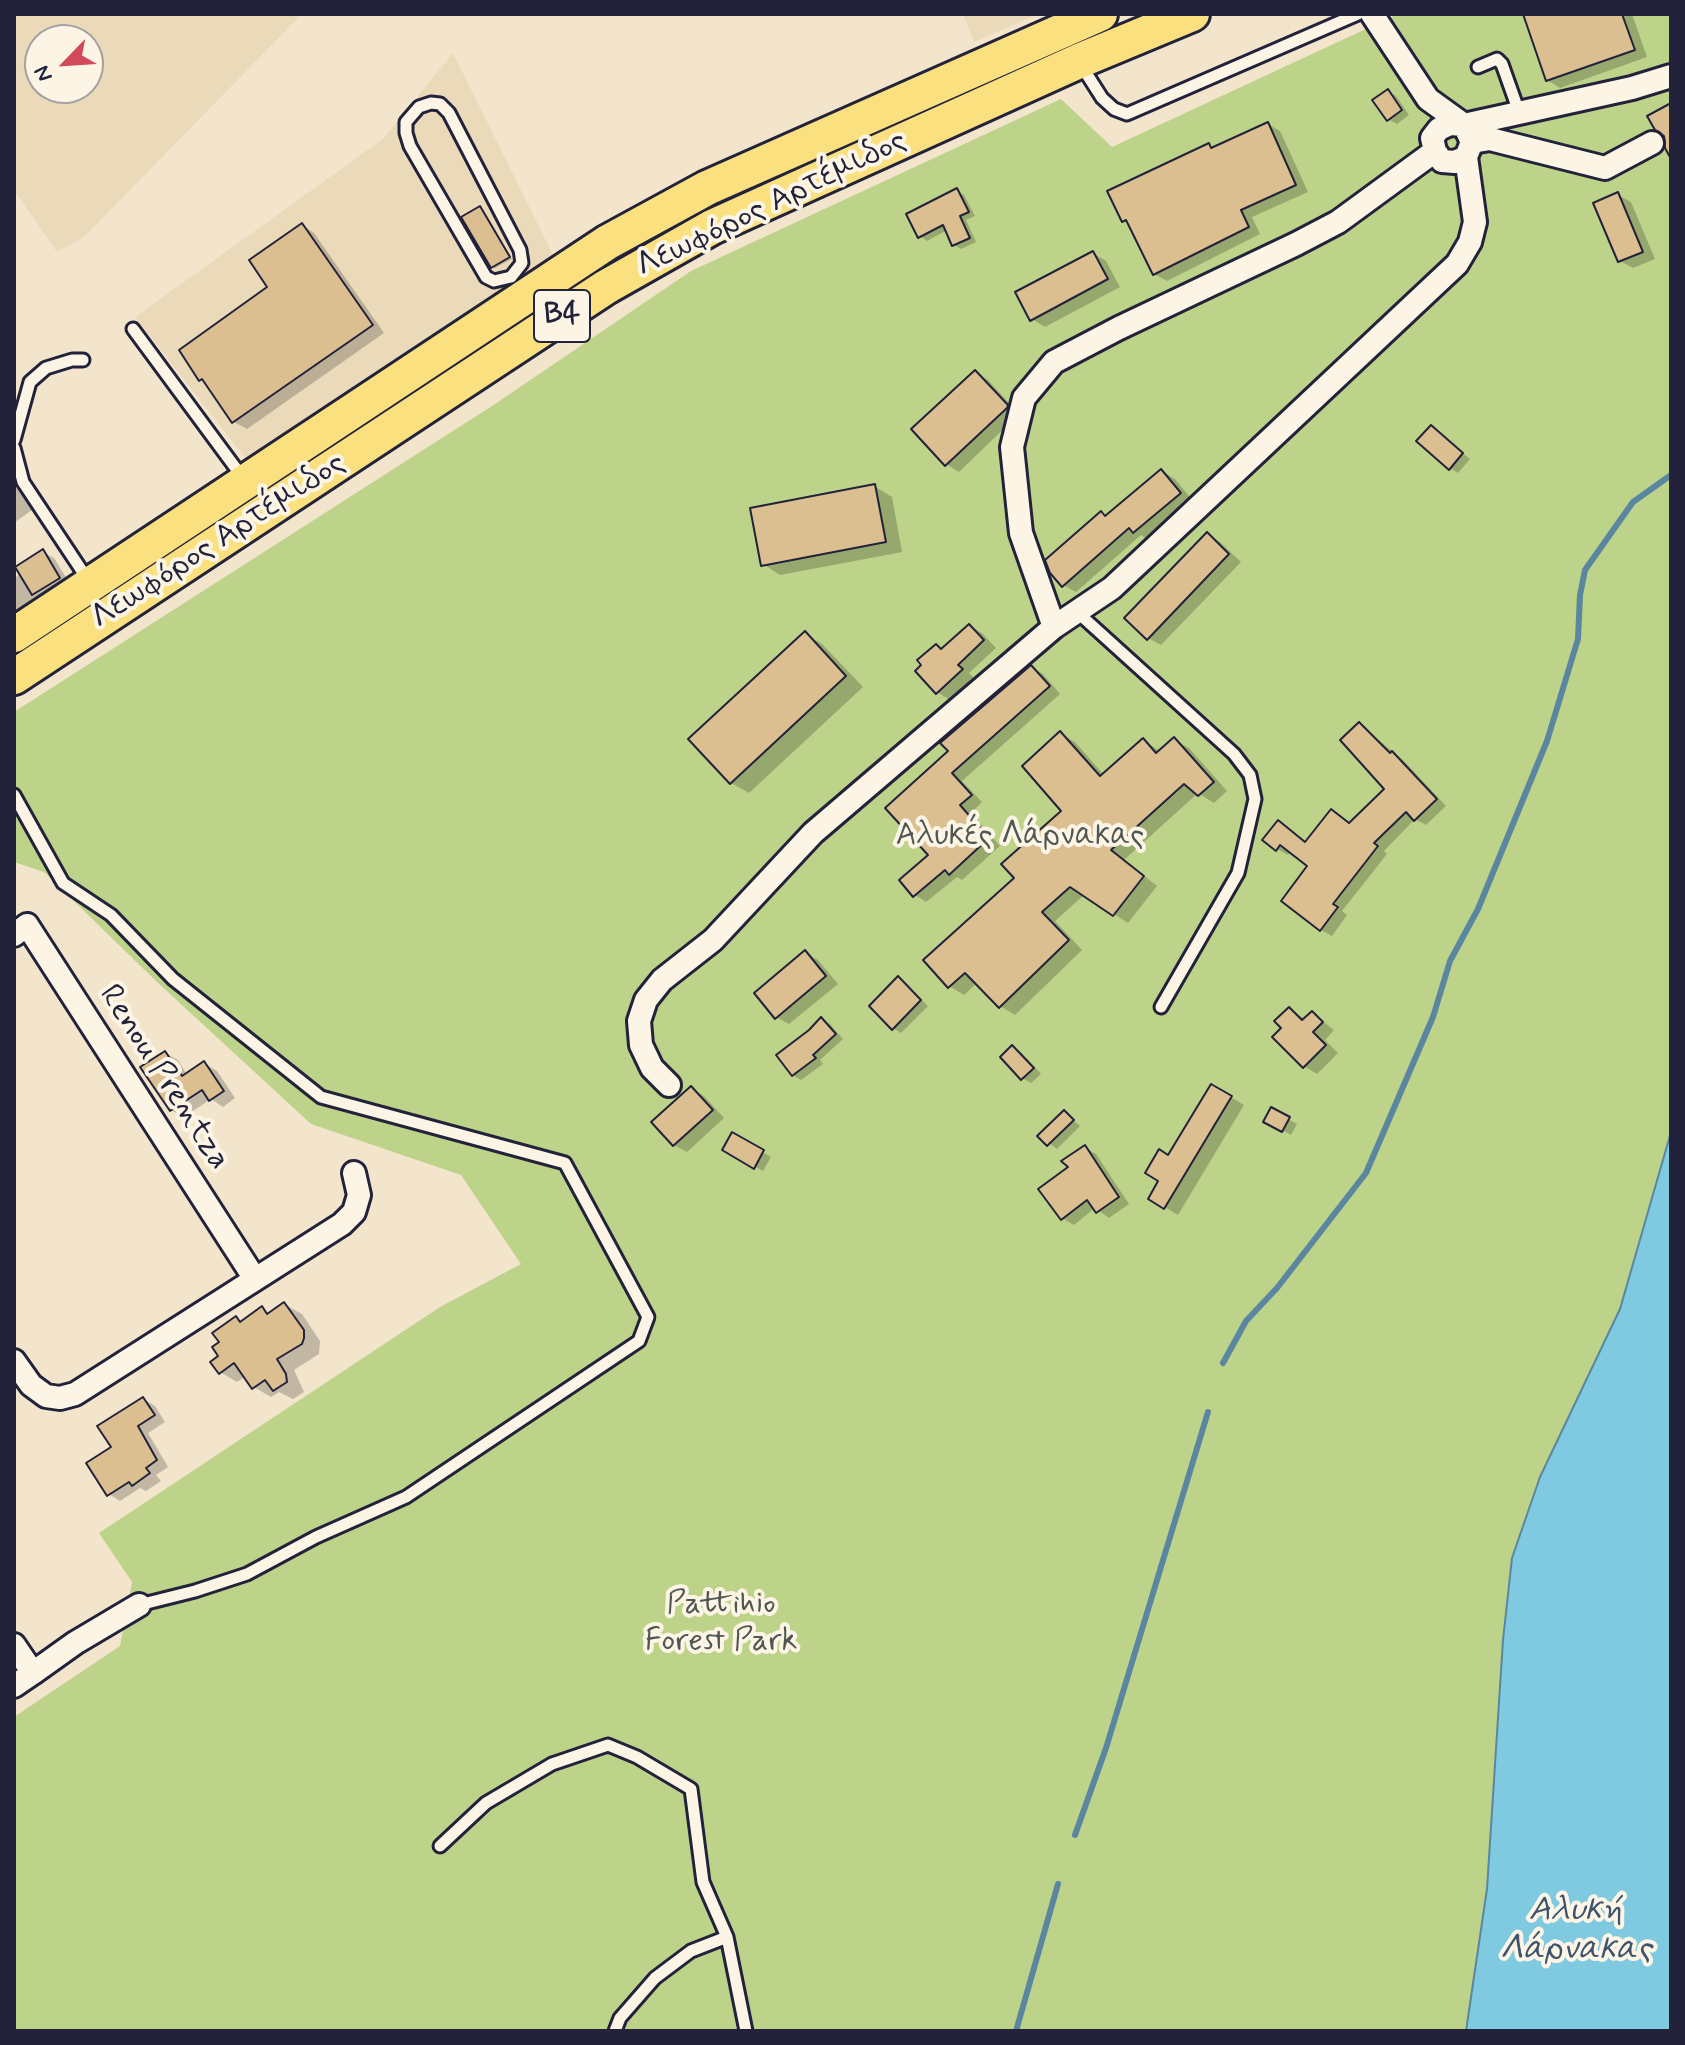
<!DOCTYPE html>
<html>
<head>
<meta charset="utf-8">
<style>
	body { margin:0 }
	#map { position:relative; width:1685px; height:2045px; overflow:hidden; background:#f2e5cc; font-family:Mynerve,sans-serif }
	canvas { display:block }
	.frame { position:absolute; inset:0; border:16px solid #22223b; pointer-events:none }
	.north { position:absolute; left:24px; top:24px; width:80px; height:80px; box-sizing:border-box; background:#fcf5e5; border:2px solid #a5a1a1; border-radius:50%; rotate:245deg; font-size:22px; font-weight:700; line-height:32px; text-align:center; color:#22223b }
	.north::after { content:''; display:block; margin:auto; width:28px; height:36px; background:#d1495b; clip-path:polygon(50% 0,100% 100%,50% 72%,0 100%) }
</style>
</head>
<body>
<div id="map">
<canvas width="1685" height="2045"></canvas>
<div class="frame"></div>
<div class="north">N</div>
</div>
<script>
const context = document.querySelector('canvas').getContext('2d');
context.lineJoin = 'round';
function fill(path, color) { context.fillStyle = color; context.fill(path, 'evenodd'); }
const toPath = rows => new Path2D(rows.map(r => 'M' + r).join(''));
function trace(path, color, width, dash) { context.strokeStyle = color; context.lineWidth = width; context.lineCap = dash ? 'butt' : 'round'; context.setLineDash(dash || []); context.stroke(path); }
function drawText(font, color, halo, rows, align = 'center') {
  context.font = font + ' Mynerve,sans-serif'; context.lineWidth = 8; context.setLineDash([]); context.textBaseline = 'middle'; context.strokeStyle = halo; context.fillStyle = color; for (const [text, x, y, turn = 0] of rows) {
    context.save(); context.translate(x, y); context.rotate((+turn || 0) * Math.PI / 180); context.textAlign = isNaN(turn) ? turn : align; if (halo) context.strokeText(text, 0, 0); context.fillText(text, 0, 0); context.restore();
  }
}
fill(toPath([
	[14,14,302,14,84,237,57,252,14,190],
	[40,40,88,40,88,88,40,88],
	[963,14,1038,14,974,42],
	[453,53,555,259,247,460,135,317,383,139]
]), '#ebdaba');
fill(toPath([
	[1398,14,1671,14,1671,2031,14,2031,14,1717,120,1646,132,1582,99,1533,440,1307,521,1264,461,1175,311,1124,157,982,44,872,14,862,14,712,495,404,691,271,1061,99,1112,147]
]), '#bdd38a');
const water = toPath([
	[1671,1132,1671,2031,1466,2031,1487,1889,1503,1640,1512,1558,1540,1477,1620,1309,1671,1132]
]);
fill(water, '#80cae1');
trace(water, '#5a879f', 2);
fill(toPath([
	[1525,14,1632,14,1647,57,1560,88,1547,80],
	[1388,91,1396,96,1409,115,1397,124,1388,119],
	[1268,124,1280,131,1308,192,1252,217,1260,234,1167,281,1154,274,1130,224,1123,221,1209,146,1214,149],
	[957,191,964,195,975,216,966,220,976,242,961,249,954,245,947,230,927,241,920,236],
	[1618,195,1631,202,1655,259,1633,268,1620,261],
	[480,208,512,259,495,268,492,266],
	[302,225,314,233,384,333,247,429,234,422,207,383,201,380,270,287],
	[1093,253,1106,261,1120,287,1045,327,1032,319],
	[975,372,988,380,1019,414,959,472,946,464],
	[1431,427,1470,459,1458,473,1450,468],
	[1162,471,1175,479,1193,501,1147,539,1141,535,1076,592,1063,585,1107,517],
	[14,473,19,480,15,486,32,510,14,523],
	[874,486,892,497,902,552,780,575,763,564],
	[1207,534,1220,542,1241,562,1161,645,1148,638],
	[43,552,54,558,70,584,14,621,14,579],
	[969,626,982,633,996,648,969,673,974,678,950,700,937,692,936,646,943,650],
	[805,634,822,644,863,687,749,793,731,783],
	[1031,667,1043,674,1060,694,962,781,982,802,971,813,1000,846,962,880,957,877,926,902,915,895,931,856,950,752],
	[1359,724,1403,760,1446,806,1426,825,1415,819,1384,851,1387,854,1342,911,1347,915,1332,936,1321,930,1310,866,1291,851,1288,855,1277,849,1289,829,1307,843,1351,825,1387,789],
	[1060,734,1075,742,1104,775,1143,740,1161,752,1174,740,1189,748,1227,791,1214,803,1198,793,1124,860,1157,886,1128,923,1084,895,1055,921,1082,950,1015,1015,1000,1006,977,983,964,995,949,986,1017,879,1064,811],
	[805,953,818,960,838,984,789,1024,776,1017],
	[899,979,928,1006,901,1033,893,1028],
	[1290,1009,1306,1020,1312,1013,1334,1030,1325,1040,1338,1053,1317,1074,1304,1066,1284,1028],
	[822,1019,830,1024,843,1039,820,1060,823,1064,801,1080,793,1075,810,1031],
	[1013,1047,1021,1052,1041,1074,1031,1083,1022,1078],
	[165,1053,178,1060,187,1075,204,1063,217,1071,235,1098,223,1107,211,1099,184,1117,171,1110],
	[1212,1086,1244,1105,1178,1215,1150,1198,1169,1157],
	[691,1088,704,1096,724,1118,687,1152,674,1145],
	[1272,1110,1297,1124,1291,1135,1266,1121],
	[1064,1113,1080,1126,1057,1149,1040,1136],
	[733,1135,771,1157,763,1171,725,1149],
	[1085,1148,1096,1154,1129,1204,1109,1218,1095,1208,1074,1225,1062,1218,1071,1167],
	[284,1304,302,1314,320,1341,319,1354,294,1370,304,1392,293,1399,279,1392,271,1397,254,1387,246,1376,237,1382,220,1372,221,1356,236,1319,243,1323,262,1309,271,1314],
	[143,1399,155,1406,165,1422,148,1433,168,1467,156,1475,161,1481,146,1491,140,1488,120,1501,109,1494,113,1448]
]), '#0003');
trace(toPath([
	[1223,1363,1246,1321,1277,1288,1366,1173,1433,1017,1450,961,1478,909,1547,741,1578,639,1580,595,1585,570,1633,502,1671,475],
	[1075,1835,1106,1748,1208,1412],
	[1016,2031,1058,1884]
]), '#5a879f', 6);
const building = toPath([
	[1523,14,1622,14,1635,50,1546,81,1523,14],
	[1388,89,1402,110,1387,121,1372,100,1388,89],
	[1671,103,1671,159,1665,148,1664,136,1655,130,1647,116,1671,103],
	[1268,122,1296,185,1241,210,1249,227,1153,275,1126,220,1122,222,1107,191,1209,143,1211,148,1268,122],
	[957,188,969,212,960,216,970,238,952,246,943,225,918,238,906,214,957,188],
	[1618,192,1643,252,1618,262,1593,203,1618,192],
	[480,206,510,257,491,268,461,217,480,206],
	[302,223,373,325,232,423,202,379,199,381,179,350,267,287,249,260,302,223],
	[1093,251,1108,279,1030,321,1015,292,1093,251],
	[975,370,1008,405,1007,408,945,466,911,429,975,370],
	[1431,425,1463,453,1449,470,1416,441,1431,425],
	[1161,469,1181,493,1133,533,1129,528,1062,587,1050,573,1045,560,1101,511,1105,516,1161,469],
	[875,484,886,542,761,566,750,508,875,484],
	[1207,532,1229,554,1147,640,1124,618,1207,532],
	[43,549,60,578,32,595,15,567,43,549],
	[969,624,984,640,958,665,963,669,936,694,915,671,921,665,917,660,936,644,941,649,969,624],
	[805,631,846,676,730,784,688,739,805,631],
	[1031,665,1050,686,952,773,972,795,960,805,989,838,949,875,945,870,913,897,899,880,928,855,885,808,948,751,940,743,1031,665],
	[1359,722,1390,753,1392,751,1437,799,1414,821,1406,812,1374,843,1378,846,1333,904,1338,907,1320,931,1281,901,1307,866,1280,845,1276,851,1262,840,1278,820,1305,842,1331,809,1349,823,1384,789,1340,740,1359,722],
	[1060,731,1100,776,1143,738,1156,753,1174,737,1214,782,1198,796,1184,784,1111,850,1144,876,1113,916,1070,887,1042,912,1069,940,999,1008,965,973,948,988,923,960,1014,878,1001,864,1061,811,1022,766,1060,731],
	[805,950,826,976,775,1019,754,993,805,950],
	[898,976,921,1000,892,1030,869,1006,898,976],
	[1289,1007,1302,1020,1312,1011,1323,1022,1313,1032,1326,1045,1303,1068,1272,1037,1281,1028,1274,1021,1289,1007],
	[821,1017,836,1034,813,1055,816,1058,792,1076,776,1055,809,1030,821,1017],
	[1012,1045,1034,1068,1021,1080,1000,1057,1012,1045],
	[165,1051,182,1076,204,1061,224,1091,209,1101,202,1090,170,1111,140,1067,165,1051],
	[1211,1084,1232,1096,1164,1209,1148,1199,1158,1181,1145,1173,1159,1149,1168,1155,1211,1084],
	[691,1086,713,1110,673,1146,651,1122,691,1086],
	[1271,1107,1290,1117,1282,1132,1263,1122,1271,1107],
	[1064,1110,1074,1120,1047,1146,1037,1136,1064,1110],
	[732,1132,764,1150,754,1169,722,1150,732,1132],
	[1085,1145,1119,1197,1096,1213,1087,1200,1061,1220,1038,1189,1068,1167,1061,1161,1085,1145],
	[284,1302,304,1330,304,1338,302,1344,277,1359,286,1374,287,1382,273,1391,265,1380,252,1389,234,1363,219,1374,210,1362,218,1356,212,1347,219,1342,212,1333,236,1316,240,1322,262,1306,267,1314,284,1302],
	[143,1397,155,1415,138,1426,157,1460,146,1468,150,1473,132,1486,129,1482,107,1496,86,1463,111,1447,97,1426,143,1397]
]);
fill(building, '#dbbf90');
trace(building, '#22223b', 2);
const lane = toPath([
	[1081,65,1102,98,1114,109,1127,114,1358,14],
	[1478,67,1497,59,1502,64,1519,112],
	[431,103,440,104,449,113,520,250,522,263,511,277,494,281,486,277,410,146,406,133,406,122,419,107,431,103],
	[133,329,243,478],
	[14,440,30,382,46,368,72,360,83,360],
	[14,448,23,482,90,583],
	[1076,611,1234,754,1250,775,1255,799,1238,873,1161,1007],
	[14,795,63,883,111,915,173,979,321,1097,565,1163,648,1317,639,1341,406,1497,316,1537,247,1574,195,1591,139,1605],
	[440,1846,486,1803,552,1764,608,1745,637,1757,691,1789,703,1882,727,1937,746,2031],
	[615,2031,620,2018,655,1978,691,1951,727,1937]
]);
const street = toPath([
	[1472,142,1490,139,1605,168,1652,143],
	[1466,157,1472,142,1464,125,1632,88,1671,76],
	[1054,627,1021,533,1012,447,1024,398,1054,362,1119,328,1296,244,1338,222,1435,151],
	[14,935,27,925,255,1279],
	[669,1085,652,1068,641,1045,639,1021,646,1000,662,980,713,940,813,833,1054,627,1112,588,1457,264,1470,242,1475,222,1466,157,1455,162,1442,161,1435,151,1432,138,1439,129,1450,124,1464,125,1428,99,1372,14],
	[14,1361,31,1385,46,1396,60,1398,75,1394,342,1224,354,1212,359,1195,354,1173],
	[14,1645,33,1673,14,1686],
	[33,1673,75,1643,139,1605]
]);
const primary = toPath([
	[14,635,608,242,707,188,1100,14],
	[14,677,606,287,712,227,1079,61,1192,14]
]);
trace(lane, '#22223b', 17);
trace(street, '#22223b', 28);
trace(primary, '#22223b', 40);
trace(lane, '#fcf5e5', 11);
trace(street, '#fcf5e5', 22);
trace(primary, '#fbe080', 34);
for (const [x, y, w] of [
	[562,316,56]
]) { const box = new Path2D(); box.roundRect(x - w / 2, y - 26, w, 52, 6); context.fillStyle = '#fcf5e5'; context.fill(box); trace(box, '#22223b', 2); }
drawText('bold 30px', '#22223b', null, [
	["B4",562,316]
]);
drawText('32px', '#22223b', '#fcf5e5', [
	["Λεωφόρος Αρτέμιδος",772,205,-26],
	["Λεωφόρος Αρτέμιδος",219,542,-33],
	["Renou Prentza",163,1078,57]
]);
drawText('32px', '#505753', '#fcf5e5', [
	["Αλυκές Λάρνακας",1020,837],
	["Pattihio",721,1605],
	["Forest Park",721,1642]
]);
drawText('italic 34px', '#3e546d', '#fcf5e5', [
	["Αλυκή",1576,1912],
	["Λάρνακας",1576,1951]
]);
</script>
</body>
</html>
